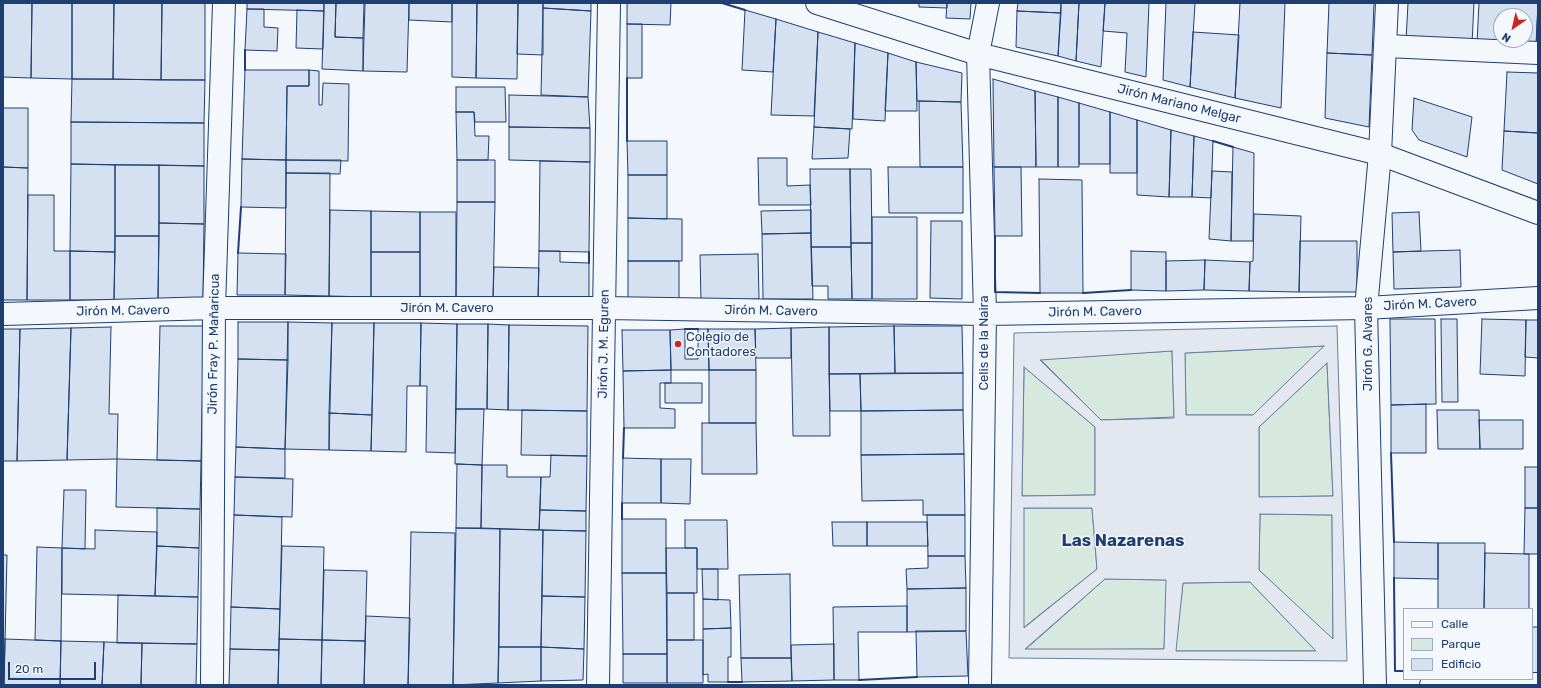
<!DOCTYPE html>
<html>
<head>
<meta charset="utf-8">
<style>
	body { margin:0 }
	#map { position:relative; width:1541px; height:688px; overflow:hidden; background:#f4f7fb; font-family:Rubik,sans-serif }
	canvas { display:block }
	.frame { position:absolute; inset:0; border:4px solid #1d3f73; pointer-events:none }
	.legend { position:absolute; left:1403px; top:608px; width:130px; height:72px; box-sizing:border-box; background:#f4f7fb; border:1px solid #9eadc5; margin:0; padding:5px 7px; list-style:none; font-size:12px; color:#1d3f73 }
	.legend li { display:flex; align-items:center; gap:8px; height:20px }
	.legend b { width:20px; border:1px solid #9eadc5 }
	.north { position:absolute; left:1493px; top:8px; width:40px; height:40px; box-sizing:border-box; background:#f4f7fb; border:1px solid #9eadc5; border-radius:50%; rotate:214deg; font-size:11px; font-weight:700; line-height:16px; text-align:center; color:#1d3f73 }
	.north::after { content:''; display:block; margin:auto; width:14px; height:18px; background:#c62828; clip-path:polygon(50% 0,100% 100%,50% 72%,0 100%) }
	.scale { position:absolute; left:8px; top:662px; width:88px; height:18px; box-sizing:border-box; border:2px solid #1d3f73; border-top:0; padding-left:5px; font-size:12px; line-height:14px; white-space:nowrap; color:#1d3f73; -webkit-text-stroke:3px #f4f7fb; paint-order:stroke }
</style>
</head>
<body>
<div id="map">
<canvas width="1541" height="688"></canvas>
<div class="frame"></div>
<ul class="legend">
<li><b style="height:5px;background:#f4f7fb"></b>Calle</li>
<li><b style="height:11px;background:#d7e8df"></b>Parque</li>
<li><b style="height:11px;background:#d5e0f0"></b>Edificio</li>
</ul>
<div class="north">N</div>
<div class="scale">20 m</div>
</div>
<script>
const context = document.querySelector('canvas').getContext('2d');
context.lineJoin = 'round';
function fill(path, color) { context.fillStyle = color; context.fill(path, 'evenodd'); }
const toPath = rows => new Path2D(rows.map(r => 'M' + r).join(''));
function trace(path, color, width, dash) { context.strokeStyle = color; context.lineWidth = width; context.lineCap = dash ? 'butt' : 'round'; context.setLineDash(dash || []); context.stroke(path); }
function drawText(font, color, halo, rows, align = 'center') {
  context.font = font + ' Rubik,sans-serif'; context.lineWidth = 3; context.setLineDash([]); context.textBaseline = 'middle'; context.strokeStyle = halo; context.fillStyle = color; for (const [text, x, y, turn = 0] of rows) {
    context.save(); context.translate(x, y); context.rotate((+turn || 0) * Math.PI / 180); context.textAlign = isNaN(turn) ? turn : align; if (halo) context.strokeText(text, 0, 0); context.fillText(text, 0, 0); context.restore();
  }
}
const green = toPath([
	[1325,346,1253,415,1186,415,1185,353,1325,346],
	[1172,351,1174,417,1101,420,1040,359,1172,351],
	[1327,363,1333,496,1259,497,1259,427,1327,363],
	[1024,367,1095,427,1095,495,1022,496,1024,367],
	[1023,508,1092,508,1097,569,1023,628,1023,508],
	[1260,514,1332,515,1333,640,1259,570,1260,514],
	[1105,579,1167,580,1164,649,1025,650,1105,579],
	[1250,582,1316,651,1175,651,1183,583,1250,582]
]);
fill(green, '#d7e8df');
trace(green, '#687fa3', 1);
const parking = toPath([
	[1337,326,1347,661,1009,658,1014,333,1337,326],
	[1324,346,1253,415,1186,415,1185,353,1324,346],
	[1172,351,1174,418,1101,420,1040,360,1172,351],
	[1327,363,1333,496,1259,497,1259,427,1327,363],
	[1024,367,1095,427,1095,495,1022,496,1024,367],
	[1024,508,1092,508,1097,569,1024,628,1024,508],
	[1260,514,1332,515,1333,639,1259,570,1260,514],
	[1105,579,1166,580,1164,649,1025,649,1105,579],
	[1250,582,1316,651,1176,651,1183,583,1250,582]
]);
fill(parking, '#e3e8f0');
trace(parking, '#687fa3', 1);
const building = toPath([
	[3,3,32,3,31,78,3,77,3,3],
	[32,3,72,3,72,79,31,78,32,3],
	[72,3,114,3,113,79,72,79,72,3],
	[114,3,162,3,161,80,113,79,114,3],
	[162,3,205,3,205,80,161,80,162,3],
	[247,3,324,3,324,11,247,9,247,3],
	[324,3,336,3,335,37,363,38,363,71,322,69,324,3],
	[336,3,364,3,363,38,335,37,336,3],
	[365,3,409,3,407,72,363,71,365,3],
	[409,3,452,3,452,22,409,20,409,3],
	[452,3,477,3,476,78,452,77,452,3],
	[477,3,518,3,517,79,476,78,477,3],
	[518,3,543,3,543,55,517,54,518,3],
	[543,3,591,3,591,11,543,8,543,3],
	[627,3,671,3,670,25,627,24,627,3],
	[919,3,947,3,947,8,919,7,919,3],
	[947,3,971,3,970,19,946,18,947,3],
	[1018,3,1061,3,1061,13,1017,11,1018,3],
	[1061,3,1079,3,1076,61,1058,56,1061,3],
	[1079,3,1105,3,1101,67,1076,61,1079,3],
	[1105,3,1149,3,1146,77,1125,72,1127,33,1103,31,1105,3],
	[1166,3,1195,3,1190,87,1163,80,1166,3],
	[1240,3,1285,3,1281,108,1235,98,1240,3],
	[1329,3,1374,3,1372,55,1327,53,1329,3],
	[1408,3,1474,3,1472,44,1406,41,1408,3],
	[1479,3,1538,3,1536,46,1477,43,1479,3],
	[1501,16,1525,16,1525,40,1501,40,1501,16],
	[1538,6,1538,47,1536,46,1538,6],
	[543,8,591,11,588,97,541,95,543,8],
	[247,9,264,9,264,27,278,28,277,51,245,50,247,9],
	[297,10,324,11,323,49,296,48,297,10],
	[745,10,776,19,773,72,742,70,745,10],
	[1017,11,1061,13,1058,56,1016,47,1017,11],
	[776,19,818,32,814,116,771,115,776,19],
	[627,24,642,24,642,78,627,78,627,24],
	[818,32,855,43,852,129,814,127,818,32],
	[1193,32,1239,35,1235,98,1190,87,1193,32],
	[855,43,888,53,885,121,853,119,855,43],
	[888,53,916,62,917,111,885,111,888,53],
	[1327,53,1372,55,1369,127,1325,118,1327,53],
	[916,62,962,73,961,102,917,101,916,62],
	[245,70,309,70,309,86,287,86,286,160,242,159,245,70],
	[309,70,319,71,319,105,322,105,323,83,349,84,348,161,286,160,287,86,309,86,309,70],
	[1507,72,1538,73,1538,133,1504,131,1507,72],
	[72,79,205,80,204,123,71,122,72,79],
	[993,79,1035,91,1036,167,994,167,993,79],
	[456,87,505,87,506,122,475,122,474,112,456,112,456,87],
	[1035,91,1058,97,1058,167,1036,167,1035,91],
	[509,95,588,97,590,128,509,127,509,95],
	[1058,97,1079,103,1079,167,1058,167,1058,97],
	[1414,98,1472,117,1467,157,1419,140,1412,130,1414,98],
	[919,101,961,102,963,167,920,167,919,101],
	[1079,103,1110,112,1110,164,1079,164,1079,103],
	[3,108,28,108,28,168,3,167,3,108],
	[456,112,474,112,475,136,489,136,488,160,457,160,456,112],
	[1110,112,1137,120,1137,173,1110,173,1110,112],
	[1137,120,1171,130,1169,197,1137,195,1137,120],
	[71,122,204,123,204,166,71,164,71,122],
	[509,127,590,128,590,162,509,160,509,127],
	[814,127,850,129,848,158,812,159,814,127],
	[1171,130,1194,136,1192,197,1169,197,1171,130],
	[1504,131,1538,133,1538,184,1502,170,1504,131],
	[1194,136,1213,141,1211,198,1192,197,1194,136],
	[627,141,667,141,667,175,628,175,627,141],
	[1233,147,1254,153,1253,241,1231,241,1233,147],
	[758,158,787,158,787,186,810,185,811,205,759,205,758,158],
	[242,159,286,160,286,208,241,207,242,159],
	[286,160,341,160,340,174,286,173,286,160],
	[457,160,495,160,495,202,457,202,457,160],
	[540,161,590,162,589,252,539,251,540,161],
	[71,164,115,165,115,252,70,251,71,164],
	[115,165,159,165,159,236,115,236,115,165],
	[159,165,204,166,204,224,159,223,159,165],
	[3,167,28,168,27,300,3,300,3,167],
	[888,167,963,167,963,213,889,213,888,167],
	[994,167,1021,167,1022,236,995,236,994,167],
	[810,169,850,169,851,247,811,247,810,169],
	[850,169,871,169,872,243,851,243,850,169],
	[1212,171,1232,172,1231,241,1209,239,1212,171],
	[286,173,330,173,329,296,285,295,286,173],
	[628,175,667,175,667,219,628,218,628,175],
	[1039,179,1082,180,1083,293,1040,293,1039,179],
	[28,195,54,195,54,251,70,251,70,300,27,300,28,195],
	[457,202,495,202,493,299,456,298,457,202],
	[330,210,371,211,371,297,329,296,330,210],
	[811,210,811,233,762,234,761,211,811,210],
	[371,211,420,212,420,252,371,252,371,211],
	[420,212,456,212,456,298,420,297,420,212],
	[1419,212,1421,251,1393,252,1392,213,1419,212],
	[1254,214,1301,216,1299,292,1249,291,1250,262,1253,261,1254,214],
	[872,217,917,217,917,299,872,299,872,217],
	[628,218,682,219,682,261,628,261,628,218],
	[931,221,962,221,962,299,930,298,931,221],
	[159,223,204,224,203,299,158,299,159,223],
	[811,233,813,299,763,299,762,234,811,233],
	[115,236,159,236,158,299,114,300,115,236],
	[1300,241,1357,241,1357,292,1299,292,1300,241],
	[851,243,872,243,872,299,852,299,851,243],
	[811,247,851,247,852,299,828,299,828,286,812,286,811,247],
	[1460,250,1461,287,1394,289,1393,252,1460,250],
	[70,251,115,252,114,300,70,300,70,251],
	[539,251,560,251,560,262,589,263,589,301,538,299,539,251],
	[1131,251,1166,252,1166,291,1131,290,1131,251],
	[371,252,420,252,420,297,371,297,371,252],
	[238,253,286,254,285,295,237,295,238,253],
	[758,254,759,299,701,301,700,255,758,254],
	[1205,260,1204,290,1166,291,1166,261,1205,260],
	[1205,260,1250,262,1249,291,1204,290,1205,260],
	[628,261,679,261,679,300,628,300,628,261],
	[494,267,539,268,538,299,493,299,494,267],
	[1390,319,1435,319,1436,404,1391,405,1390,319],
	[1441,319,1457,319,1458,402,1442,402,1441,319],
	[1482,319,1526,320,1525,376,1480,374,1482,319],
	[1526,320,1538,320,1538,358,1525,357,1526,320],
	[238,322,288,322,288,360,238,359,238,322],
	[288,322,332,323,329,450,285,449,288,322],
	[332,323,374,323,372,415,329,413,332,323],
	[374,323,421,323,420,386,407,386,406,452,371,451,374,323],
	[421,323,457,324,455,453,426,452,427,386,420,386,421,323],
	[457,324,488,324,487,409,456,409,457,324],
	[488,324,509,325,508,410,487,409,488,324],
	[509,325,588,326,587,411,508,410,509,325],
	[160,326,204,326,201,461,157,460,160,326],
	[894,326,895,373,829,374,829,327,894,326],
	[894,326,962,326,963,373,895,373,894,326],
	[111,327,109,414,118,414,117,459,67,460,71,328,111,327],
	[829,327,830,436,793,436,791,328,829,327],
	[71,328,67,460,17,461,20,329,71,328],
	[791,328,791,358,756,358,755,329,791,328],
	[3,329,20,329,17,461,3,461,3,329],
	[685,329,685,359,698,359,698,329,708,329,709,370,671,370,670,330,685,329],
	[708,329,755,329,756,370,709,370,708,329],
	[622,330,670,330,671,370,623,371,622,330],
	[238,359,288,360,285,449,236,447,238,359],
	[671,370,671,383,660,383,660,408,675,409,675,428,624,428,623,371,671,370],
	[709,370,756,370,756,423,709,423,709,370],
	[963,373,963,410,861,411,860,374,963,373],
	[829,374,860,374,861,411,830,411,829,374],
	[665,383,702,383,702,403,665,403,665,383],
	[1426,404,1426,453,1391,453,1391,405,1426,404],
	[456,409,484,409,482,465,455,464,456,409],
	[522,410,587,411,587,456,521,455,522,410],
	[963,410,964,454,861,455,861,411,963,410],
	[1437,410,1479,410,1480,449,1438,449,1437,410],
	[329,413,372,415,371,451,329,450,329,413],
	[1479,420,1523,420,1523,449,1480,449,1479,420],
	[702,423,756,423,757,474,702,474,702,423],
	[236,447,285,449,285,478,235,477,236,447],
	[964,454,965,515,923,515,923,500,862,501,861,455,964,454],
	[551,455,587,456,586,511,540,510,541,477,550,477,551,455],
	[623,458,661,459,661,503,622,503,623,458],
	[117,459,201,461,200,509,116,507,117,459],
	[661,459,691,459,690,504,661,503,661,459],
	[457,464,482,465,481,528,456,528,457,464],
	[482,465,507,465,507,477,541,477,539,530,481,528,482,465],
	[1525,467,1538,467,1538,508,1525,508,1525,467],
	[235,477,293,479,292,517,234,515,235,477],
	[64,490,86,490,85,549,62,548,64,490],
	[157,508,200,509,199,548,157,546,157,508],
	[1525,508,1538,508,1538,554,1524,554,1525,508],
	[540,510,586,511,586,531,539,530,540,510],
	[234,515,282,517,280,609,231,607,234,515],
	[927,515,965,515,965,556,928,556,927,515],
	[622,519,666,519,666,573,622,573,622,519],
	[685,520,727,520,728,569,697,569,697,548,685,548,685,520],
	[832,522,867,522,867,546,833,546,832,522],
	[867,522,927,522,928,546,867,546,867,522],
	[456,528,500,529,498,683,453,685,456,528],
	[500,529,543,530,541,647,499,647,500,529],
	[95,530,157,532,155,596,62,594,62,548,95,549,95,530],
	[543,530,586,531,585,597,542,596,543,530],
	[411,532,455,533,453,685,408,685,411,532],
	[1394,542,1438,543,1438,579,1394,578,1394,542],
	[1438,543,1485,543,1484,609,1438,609,1438,543],
	[157,546,199,548,198,597,155,596,157,546],
	[282,546,324,547,322,640,279,639,282,546],
	[37,547,62,548,61,641,35,640,37,547],
	[666,548,697,548,697,593,667,593,666,548],
	[1485,553,1529,554,1529,609,1484,609,1485,553],
	[3,555,7,555,4,685,3,685,3,555],
	[928,556,965,556,966,588,907,589,906,569,928,568,928,556],
	[702,569,718,569,718,600,703,599,702,569],
	[324,570,367,571,365,641,322,640,324,570],
	[622,573,666,573,667,654,623,654,622,573],
	[790,574,791,658,741,658,739,575,790,574],
	[966,588,966,631,907,632,907,589,966,588],
	[667,593,694,593,694,640,667,640,667,593],
	[118,595,198,597,197,644,117,643,118,595],
	[542,596,585,597,584,649,541,647,542,596],
	[703,599,730,600,731,628,703,629,703,599],
	[907,606,907,632,858,632,859,680,834,680,833,607,907,606],
	[231,607,280,609,279,650,230,649,231,607],
	[366,616,410,618,408,685,364,685,366,616],
	[1532,627,1538,627,1538,674,1532,674,1532,627],
	[731,628,731,657,728,657,728,682,708,682,708,674,703,675,703,629,731,628],
	[916,631,966,631,968,676,917,677,916,631],
	[5,639,61,641,60,685,4,685,5,639],
	[279,639,322,640,321,685,278,685,279,639],
	[322,640,365,641,364,685,321,685,322,640],
	[667,640,703,640,703,683,667,683,667,640],
	[61,641,104,642,102,685,60,685,61,641],
	[104,642,142,643,141,685,102,685,104,642],
	[142,643,197,644,196,685,141,685,142,643],
	[834,644,834,680,792,681,791,645,834,644],
	[499,647,541,647,541,681,498,683,499,647],
	[541,647,584,649,583,680,541,681,541,647],
	[230,649,279,650,278,685,229,685,230,649],
	[623,654,667,654,667,683,623,683,623,654],
	[741,658,791,658,792,681,742,682,741,658]
]);
fill(building, '#d5e0f0');
trace(building, '#1d3f73', 1);
const minor = toPath([
	[817,3,978,54,1380,154,1538,213],
	[1386,46,1538,53],
	[3,314,214,308,605,308,985,314,1366,308,1538,298],
	[212,685,214,308,224,3],
	[598,685,609,3],
	[980,685,985,314,978,54,988,3],
	[1431,685,1538,684]
]);
const tertiary = toPath([
	[1375,685,1366,308,1380,154,1387,3]
]);
trace(minor, '#1d3f73', 24);
trace(tertiary, '#1d3f73', 24);
trace(minor, '#f4f7fb', 22);
trace(tertiary, '#f4f7fb', 22);
trace(toPath([
	[722,3,745,10],
	[245,70,245,50],
	[627,78,627,141],
	[1213,141,1233,147],
	[995,236,995,292,1040,293],
	[589,252,589,263],
	[238,253,241,207],
	[1083,293,1131,290],
	[685,329,698,329],
	[1391,453,1394,542],
	[623,458,624,428],
	[622,519,622,503],
	[1394,578,1395,671,1404,671],
	[859,680,917,677],
	[728,682,742,682]
]), '#1d3f73', 2);
for (const [x, y, r, color] of [
	[678,344,4,"#c62828"]
]) { const dot = new Path2D(); dot.arc(x, y, r, 0, 2 * Math.PI); context.fillStyle = color; context.fill(dot); trace(dot, '#f4f7fb', 1.5); }
drawText('13px', '#1d3f73', '#f4f7fb', [
	["Jirón Mariano Melgar",1179,104,14],
	["Jirón M. Cavero",1430,304,-3],
	["Jirón M. Cavero",447,308],
	["Jirón M. Cavero",123,311,-1],
	["Jirón M. Cavero",771,311,1],
	["Jirón M. Cavero",1095,312,-1],
	["Celis de la Naira",984,343,-90],
	["Jirón Fray P. Mañaricua",214,344,-89],
	["Jirón J. M. Eguren",604,344,-89],
	["Jirón G. Alvares",1368,344,-90]
]);
drawText('13px', '#1d3f73', '#f4f7fb', [
	["Colegio de",686,337],
	["Contadores",686,352]
], 'left');
drawText('bold 17px', '#1d3f73', '#f4f7fb', [
	["Las Nazarenas",1123,541]
]);
</script>
</body>
</html>
